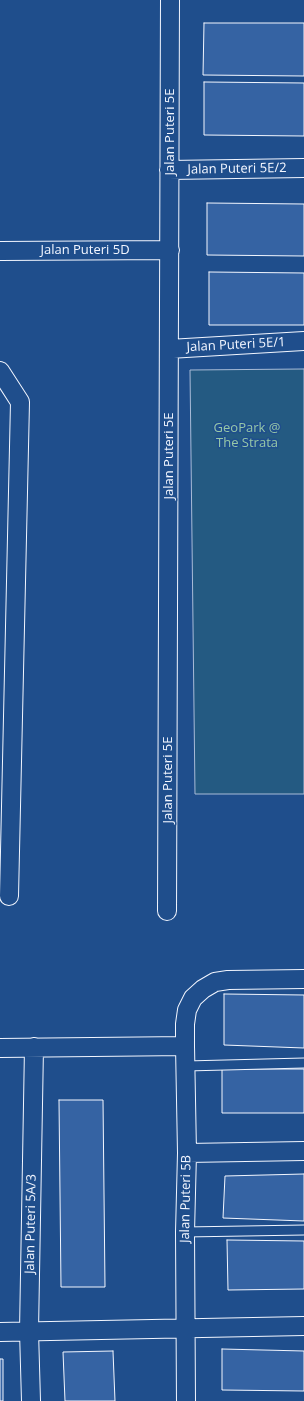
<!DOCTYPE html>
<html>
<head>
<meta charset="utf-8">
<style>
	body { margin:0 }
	canvas { display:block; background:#1f4e8c }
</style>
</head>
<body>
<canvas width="304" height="1401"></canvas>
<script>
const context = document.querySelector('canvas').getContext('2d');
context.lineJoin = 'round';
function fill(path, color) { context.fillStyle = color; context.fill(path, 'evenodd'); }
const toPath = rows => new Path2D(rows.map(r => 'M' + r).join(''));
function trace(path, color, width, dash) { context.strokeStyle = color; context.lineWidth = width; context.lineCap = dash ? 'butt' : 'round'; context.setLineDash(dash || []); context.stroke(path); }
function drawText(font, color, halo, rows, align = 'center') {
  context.font = font + ' "Open Sans",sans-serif'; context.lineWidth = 3; context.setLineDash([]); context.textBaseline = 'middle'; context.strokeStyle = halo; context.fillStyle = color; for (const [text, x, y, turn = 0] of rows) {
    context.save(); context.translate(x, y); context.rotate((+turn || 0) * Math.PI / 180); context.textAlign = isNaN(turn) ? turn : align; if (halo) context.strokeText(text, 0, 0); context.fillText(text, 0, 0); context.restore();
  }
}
const green = toPath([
	[304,369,304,794,195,794,190,370,304,369]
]);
fill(green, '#245a82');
trace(green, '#a8bbd7', 1);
const building = toPath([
	[204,23,304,23,304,76,203,75,204,23],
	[204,82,304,83,304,136,204,135,204,82],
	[207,203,304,204,304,256,207,255,207,203],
	[209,272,304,273,304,325,209,325,209,272],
	[224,994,304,995,304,1048,224,1045,224,994],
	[222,1069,304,1069,304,1113,222,1113,222,1069],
	[59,1100,103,1100,105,1287,61,1287,59,1100],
	[304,1174,304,1221,223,1218,225,1176,304,1174],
	[227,1240,304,1241,304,1289,228,1290,227,1240],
	[222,1349,304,1351,304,1391,222,1390,222,1349],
	[113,1351,115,1401,65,1401,63,1352,113,1351],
	[0,1359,3,1359,3,1401,0,1401,0,1359]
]);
fill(building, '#3563a3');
trace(building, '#f2f6ff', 1);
const lane = toPath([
	[186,1066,304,1063],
	[185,1232,304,1230]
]);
const street = toPath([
	[169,170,304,168],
	[0,251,170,250],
	[169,349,304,341],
	[0,371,20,402,9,896],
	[167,911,170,0],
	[0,1048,185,1046],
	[187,1153,304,1151],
	[0,1332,304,1326],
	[31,1401,29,1331,34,1047],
	[186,1401,185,1232,187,1153,185,1046,185,1024,187,1010,193,998,203,989,215,982,228,980,304,979]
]);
trace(lane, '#f2f6ff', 11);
trace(street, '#f2f6ff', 20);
trace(lane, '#1f4e8c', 9);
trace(street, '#1f4e8c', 18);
drawText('13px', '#f2f6ff', '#1f4e8c', [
	["Jalan Puteri 5E",170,132,-90],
	["Jalan Puteri 5E/2",237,169,-1],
	["Jalan Puteri 5D",85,250],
	["Jalan Puteri 5E/1",236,345,-3],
	["Jalan Puteri 5E",169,456,-90],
	["Jalan Puteri 5E",168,780,-90],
	["Jalan Puteri 5B",186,1199,-89],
	["Jalan Puteri 5A/3",31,1224,-89]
]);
drawText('13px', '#97c8a6', '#1f4e8c', [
	["GeoPark @",247,428],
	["The Strata",247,443]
]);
</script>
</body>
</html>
